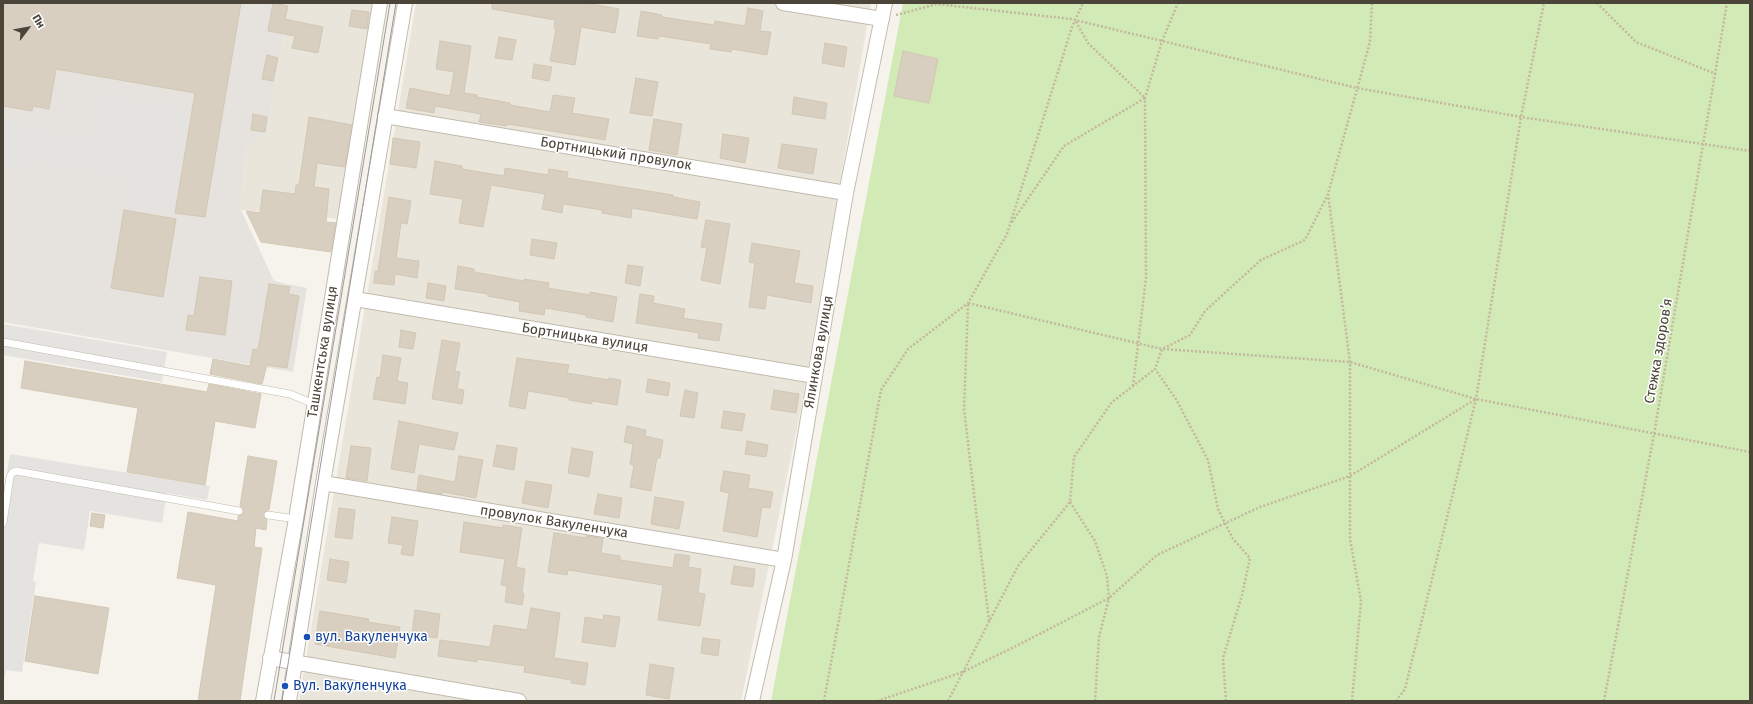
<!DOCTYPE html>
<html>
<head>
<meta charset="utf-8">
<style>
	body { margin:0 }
	#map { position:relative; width:1753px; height:704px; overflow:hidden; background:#f6f3ec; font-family:"Fira Sans",sans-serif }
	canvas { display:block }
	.frame { position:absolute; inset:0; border:4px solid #4b4439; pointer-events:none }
	.north { position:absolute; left:8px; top:8px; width:40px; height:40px; -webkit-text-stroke:3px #fff; paint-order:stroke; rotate:58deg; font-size:11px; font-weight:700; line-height:16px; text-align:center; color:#4b4439 }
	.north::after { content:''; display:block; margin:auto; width:14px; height:18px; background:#4b4439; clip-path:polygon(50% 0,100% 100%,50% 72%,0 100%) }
</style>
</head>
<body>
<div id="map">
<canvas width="1753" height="704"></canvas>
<div class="frame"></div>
<div class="north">Пн</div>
</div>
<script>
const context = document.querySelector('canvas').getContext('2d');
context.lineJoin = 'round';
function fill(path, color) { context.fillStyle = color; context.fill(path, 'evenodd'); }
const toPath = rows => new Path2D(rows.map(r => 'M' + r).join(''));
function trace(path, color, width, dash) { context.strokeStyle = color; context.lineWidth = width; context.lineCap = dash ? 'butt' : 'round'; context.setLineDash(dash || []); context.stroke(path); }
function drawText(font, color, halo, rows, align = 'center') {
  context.font = font + ' "Fira Sans",sans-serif'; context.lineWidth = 3; context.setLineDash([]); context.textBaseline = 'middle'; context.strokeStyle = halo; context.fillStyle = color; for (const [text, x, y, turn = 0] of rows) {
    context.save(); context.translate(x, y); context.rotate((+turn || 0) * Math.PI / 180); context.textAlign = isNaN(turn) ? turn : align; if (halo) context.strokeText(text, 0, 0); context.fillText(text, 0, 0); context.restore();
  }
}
fill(toPath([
	[289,3,373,3,339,219,241,210,245,149,267,133],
	[416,3,871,3,800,413,741,701,299,701]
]), '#eae5da');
fill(toPath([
	[3,3,289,3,267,133,245,149,241,210,274,281,307,288,293,372,3,322]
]), '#e6e2dd');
fill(toPath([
	[903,3,1750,3,1750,701,771,701]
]), '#d2eab5');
fill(toPath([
	[92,92,191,108,173,216,118,207,123,178,42,164,34,169,3,164,3,121,85,135],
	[3,324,167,352,162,382,3,355],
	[10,454,210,486,207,500,167,493,162,523,90,511,84,550,39,543,33,581,36,582,22,672,6,670,3,688,3,496]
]), '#e5e3e0');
const building = toPath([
	[3,3,241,3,205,217,175,213,195,93,56,69,49,109,33,106,32,111,3,106,3,3],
	[273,3,288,6,285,19,323,27,318,53,292,48,295,36,268,31,273,3],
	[492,3,585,3,619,9,615,33,581,27,575,65,550,61,556,29,554,28,555,20,492,9,492,3],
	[748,8,763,11,760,31,771,32,767,55,732,49,731,52,710,49,711,44,659,36,658,39,637,36,641,11,662,15,662,17,714,25,715,21,745,26,748,8],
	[352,10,369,12,367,29,349,26,352,10],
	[499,37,516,40,512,60,495,58,499,37],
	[440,41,471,46,464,93,477,95,477,97,510,103,510,105,550,112,553,95,575,98,572,113,609,119,605,140,539,129,507,124,507,126,479,122,481,114,435,106,434,113,406,108,410,88,450,96,454,72,436,69,440,41],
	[825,43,847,47,844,67,822,63,825,43],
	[903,51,938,59,929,103,894,96,903,51],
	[267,55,278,58,273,81,262,79,267,55],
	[534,64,552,67,549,81,532,78,534,64],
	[636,78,658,82,652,116,630,113,636,78],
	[794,97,827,103,825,119,792,114,794,97],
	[253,114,267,117,265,132,251,130,253,114],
	[309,117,352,125,345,167,317,163,314,187,329,189,326,222,336,223,331,252,261,242,246,211,260,213,263,190,295,194,296,185,299,185,309,117],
	[654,119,682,124,677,155,649,150,654,119],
	[723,134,749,138,745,163,720,158,723,134],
	[393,138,420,142,416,168,390,164,393,138],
	[782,144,817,149,813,174,778,168,782,144],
	[435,161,462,166,462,169,504,176,505,168,548,175,549,169,568,172,567,178,673,195,673,197,700,202,697,219,632,208,631,218,602,213,602,210,563,204,562,213,542,209,545,194,491,185,483,227,459,223,463,199,430,194,435,161],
	[389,197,411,201,407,224,401,223,396,258,419,261,417,278,395,274,394,285,374,283,375,271,378,271,389,197],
	[124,210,176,219,163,297,111,288,124,210],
	[706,220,730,224,720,284,701,280,707,248,701,247,706,220],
	[532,239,557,243,554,259,530,255,532,239],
	[752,243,800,251,794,283,813,286,811,303,767,295,765,309,749,307,755,263,749,262,752,243],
	[628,265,643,267,640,286,625,283,628,265],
	[458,266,474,269,474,272,524,281,524,279,549,283,548,288,590,295,590,292,617,297,613,322,586,317,586,315,545,308,544,315,519,311,520,302,488,296,488,294,455,289,458,266],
	[200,277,232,281,225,335,186,330,188,315,194,316,200,277],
	[428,283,446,286,444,301,426,298,428,283],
	[269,284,290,287,288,294,299,296,287,368,267,365,262,384,210,374,213,359,250,366,253,349,258,350,269,284],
	[640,294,654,296,653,303,685,309,683,318,722,324,719,341,698,338,699,333,636,323,640,294],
	[401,330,416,333,413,349,399,347,401,330],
	[442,340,460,343,455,371,460,372,457,389,464,390,462,404,432,399,442,340],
	[383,355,401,358,397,381,408,383,405,404,373,399,377,377,380,378,383,355],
	[517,358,569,365,567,373,609,380,609,378,621,380,617,405,592,401,592,404,569,400,570,398,528,391,525,409,509,406,517,358],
	[25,361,207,392,209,384,261,394,255,428,215,421,205,485,127,472,138,408,21,388,25,361],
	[648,379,670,383,668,396,646,392,648,379],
	[685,390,698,393,694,418,680,416,685,390],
	[774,390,799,394,796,413,771,409,774,390],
	[724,411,745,414,742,431,721,428,724,411],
	[399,421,458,433,454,450,419,444,414,473,391,469,399,421],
	[627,426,646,430,645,436,663,440,660,458,657,458,651,491,630,487,634,465,630,464,633,444,624,442,627,426],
	[747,441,768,445,766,457,745,454,747,441],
	[497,445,517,448,514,470,493,466,497,445],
	[351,446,371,448,367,481,346,478,351,446],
	[572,448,593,452,589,477,568,473,572,448],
	[248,456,277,461,269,510,266,511,263,514,264,517,267,520,266,530,256,528,254,547,262,548,240,701,198,701,216,585,177,578,188,512,238,521,238,516,243,514,244,511,240,506,248,456],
	[459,456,483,460,476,498,443,492,442,494,417,490,419,475,455,482,459,456],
	[724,471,750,475,748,488,773,492,770,508,762,507,757,537,723,531,729,493,720,491,724,471],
	[526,481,552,485,548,508,522,503,526,481],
	[598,494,622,498,619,518,594,514,598,494],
	[655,497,684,502,679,529,651,524,655,497],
	[339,508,355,510,352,539,335,537,339,508],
	[92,513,105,515,103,528,90,526,92,513],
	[392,517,418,521,413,556,401,554,403,545,388,543,392,517],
	[464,522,503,528,503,525,522,528,516,567,525,569,522,593,524,594,522,605,505,602,507,586,501,585,505,559,460,552,464,522],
	[554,533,586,538,586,536,603,538,601,553,620,556,620,560,673,568,675,554,690,556,688,567,701,569,698,593,705,594,700,626,658,620,663,585,568,570,567,575,548,572,554,533],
	[330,559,349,562,346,583,327,580,330,559],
	[734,566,755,569,753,587,731,584,734,566],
	[35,596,109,608,98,674,25,661,35,596],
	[531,608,560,613,554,658,588,663,585,685,571,683,571,680,524,672,525,666,477,659,477,662,438,656,440,640,490,647,494,625,527,630,531,608],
	[415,610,440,614,437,638,412,634,415,610],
	[320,611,369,619,368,622,400,627,395,658,315,644,320,611],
	[604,615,620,617,615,647,582,642,585,617,603,620,604,615],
	[703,638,720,640,718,656,701,653,703,638],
	[650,664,674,668,669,699,646,695,650,664]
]);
fill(building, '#d8cfc1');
trace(building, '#d3c7b4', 1);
const lane = toPath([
	[3,342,290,394,314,404],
	[268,515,296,519],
	[3,523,10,477,12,473,16,471,239,511]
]);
const street = toPath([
	[783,3,882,19],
	[385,116,846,193],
	[355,299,815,376],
	[323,483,784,560],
	[270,658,519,701],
	[263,701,296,519,380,3],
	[289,701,323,483,405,3],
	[752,701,784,560,846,193,885,3]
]);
trace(lane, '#c2bbae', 8);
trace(street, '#c2bbae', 16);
trace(toPath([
	[1597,3,1636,42,1716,74],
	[896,15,937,4,1071,19,1357,88,1521,117,1750,151],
	[1012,222,1064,146,1145,98,1088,43,1075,20],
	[1133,386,1146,278,1145,98,1162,41,1178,3],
	[1070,502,1095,541,1107,576,1109,598,1099,637,1095,701],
	[989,621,964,409,968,303,1162,349,1350,362,1476,399,1750,452],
	[824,701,881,390,908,349,968,303,1007,234,1072,27,1083,3],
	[877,701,963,672,1022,643,1109,598,1157,555,1260,507,1350,476,1476,399],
	[948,701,1018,566,1070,502,1074,457,1112,402,1155,369],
	[1226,701,1223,658,1242,595,1250,558,1233,539,1218,509,1208,460,1176,399,1155,369,1162,349,1190,335,1205,311,1261,260,1305,240,1328,194],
	[1352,701,1361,601,1350,539,1350,362,1328,194,1370,42,1372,3],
	[1396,701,1405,689,1476,399,1521,117,1544,3],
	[1604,701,1654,434,1727,3]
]), '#c4b79f', 2.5, [2, 2]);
trace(lane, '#fff', 7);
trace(street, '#fff', 14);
trace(toPath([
	[274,701,390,3],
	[282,701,396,3]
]), '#9a9a9a', 1);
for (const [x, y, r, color] of [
	[307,637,4,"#1a4fb4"],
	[285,686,4,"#1a4fb4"]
]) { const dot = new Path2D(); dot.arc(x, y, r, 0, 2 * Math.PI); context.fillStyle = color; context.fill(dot); trace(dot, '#fff', 1.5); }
drawText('14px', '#4b4439', '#fff', [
	["Бортницький провулок",616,154,9],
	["Бортницька вулиця",585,338,9],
	["Стежка здоров’я",1659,351,-80],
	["Ташкентська вулиця",323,352,-81],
	["Ялинкова вулиця",819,352,-80],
	["провулок Вакуленчука",554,522,9]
]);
drawText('14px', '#164399', '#fff', [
	["вул. Вакуленчука",315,637],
	["Вул. Вакуленчука",293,686]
], 'left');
</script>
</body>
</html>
